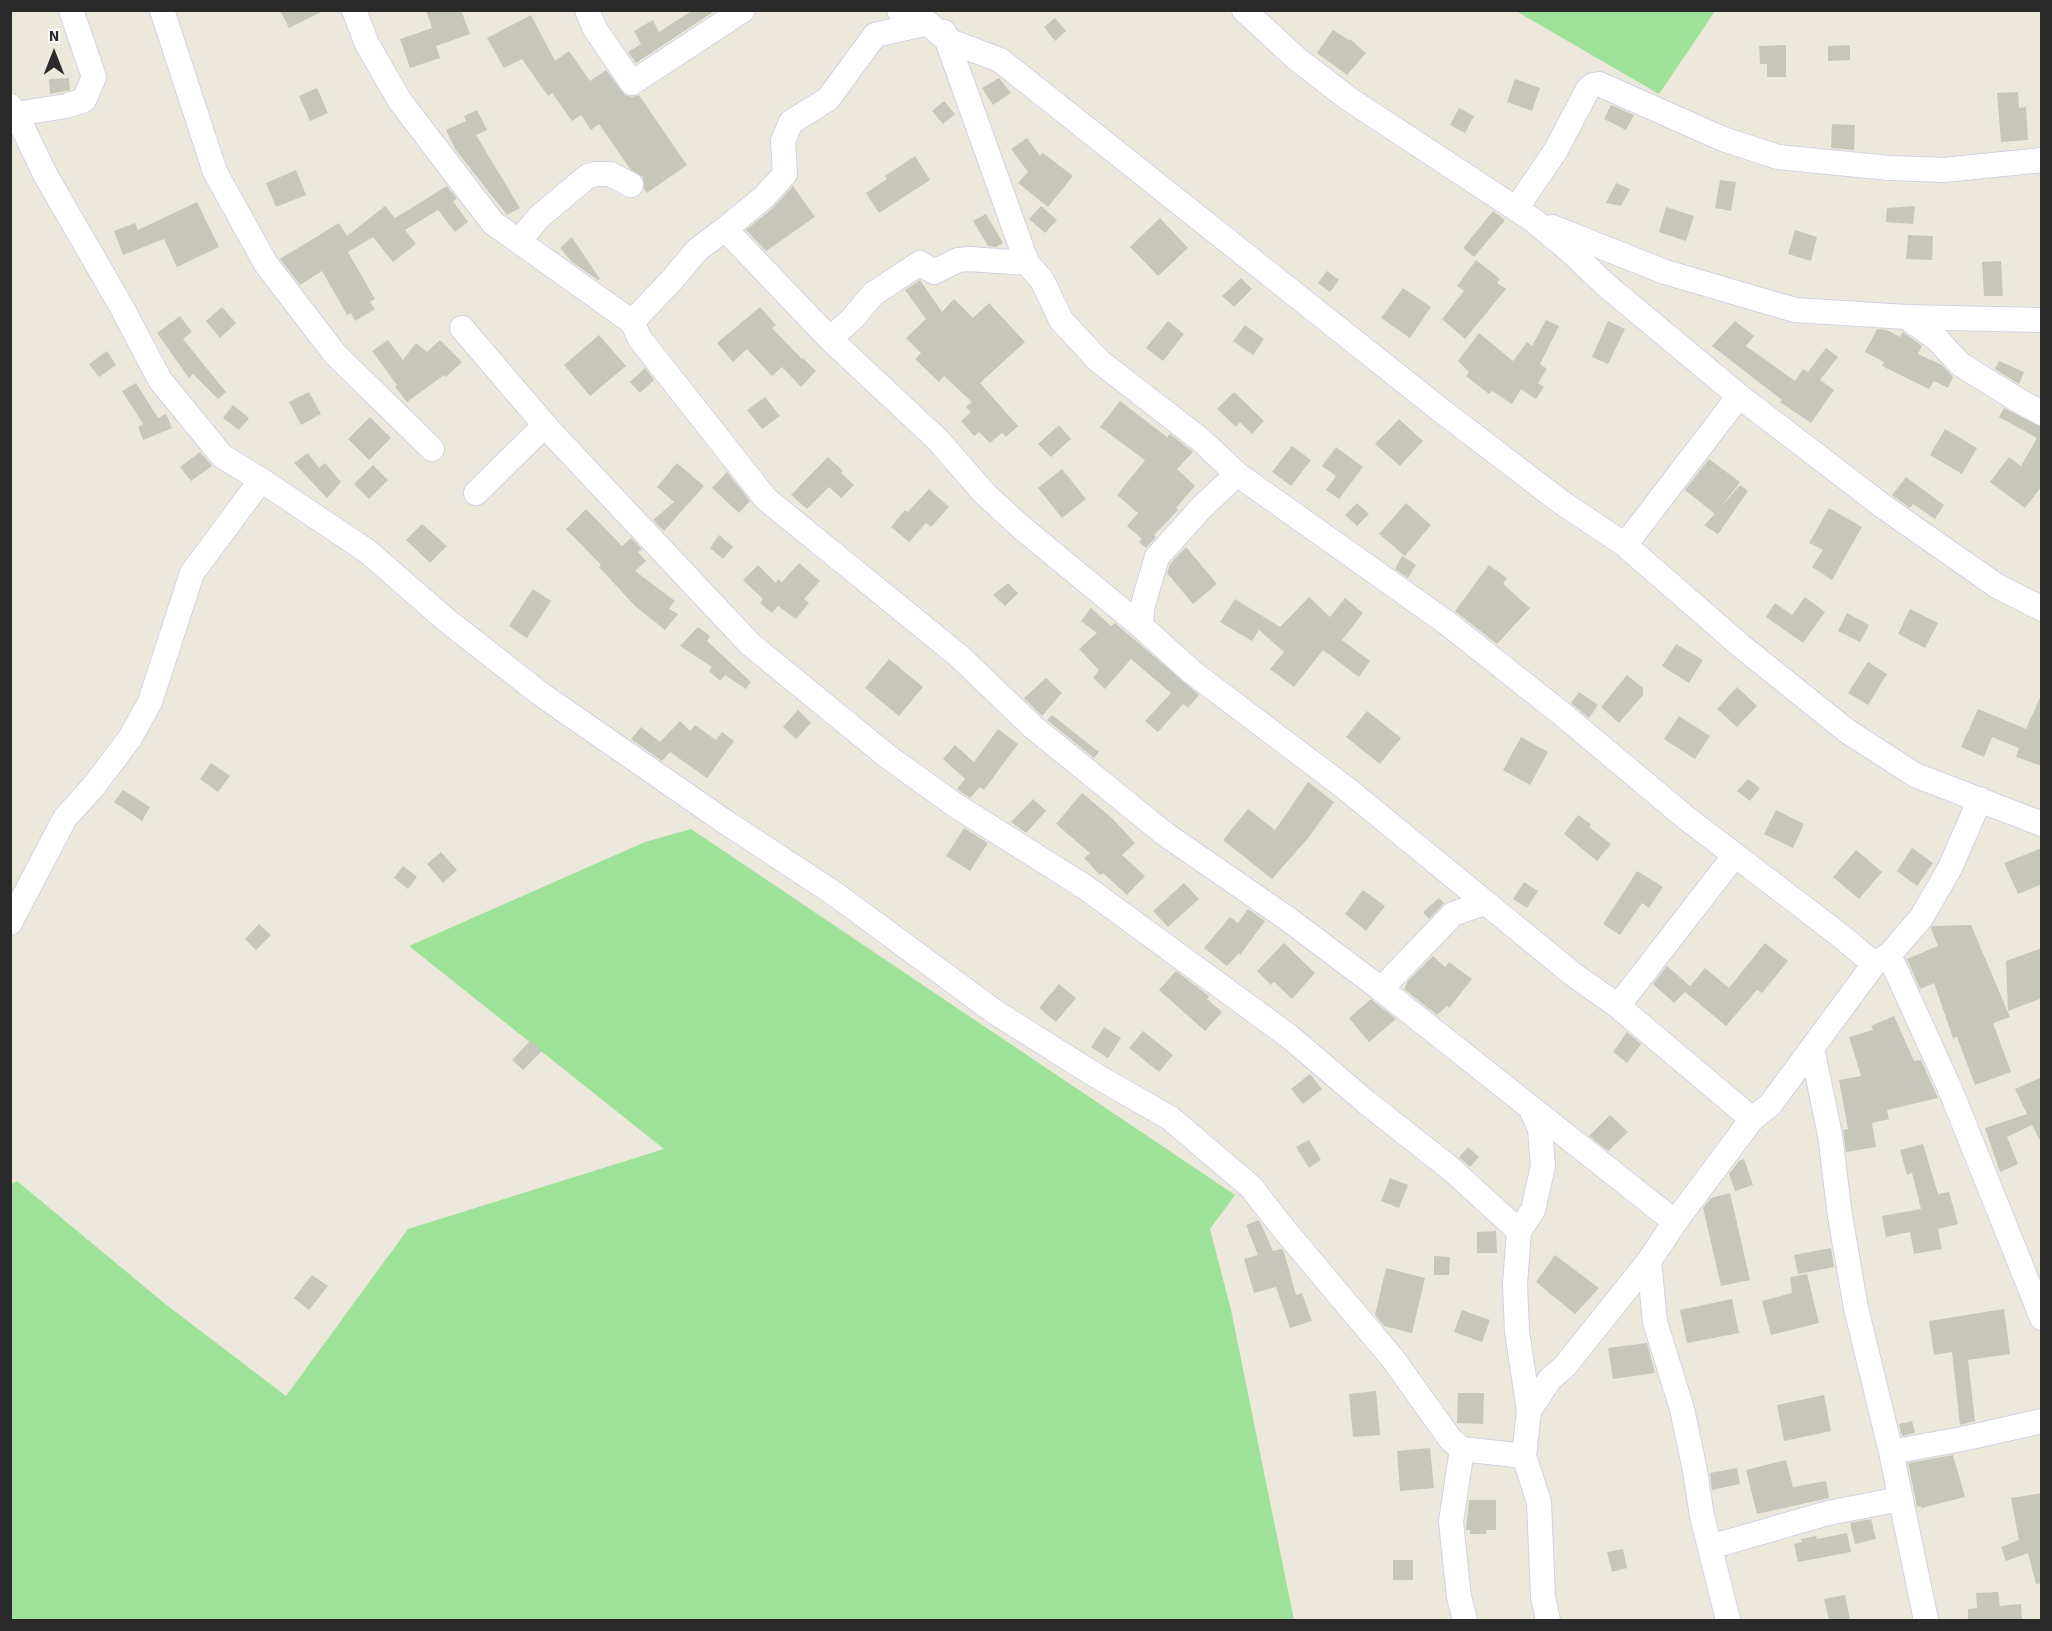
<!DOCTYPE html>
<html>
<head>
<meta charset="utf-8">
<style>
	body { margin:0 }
	#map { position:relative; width:2052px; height:1631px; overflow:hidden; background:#ece9dc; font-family:"Source Sans 3",sans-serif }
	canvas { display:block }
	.frame { position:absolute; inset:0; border:12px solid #2a2a2a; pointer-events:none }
	.north { position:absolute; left:24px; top:24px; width:60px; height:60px; -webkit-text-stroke:4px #fff; paint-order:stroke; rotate:0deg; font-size:16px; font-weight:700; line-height:24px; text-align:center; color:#2a2a2a }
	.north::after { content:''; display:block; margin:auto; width:21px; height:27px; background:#2a2a2a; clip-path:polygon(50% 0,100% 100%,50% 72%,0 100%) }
</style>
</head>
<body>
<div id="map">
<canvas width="2052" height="1631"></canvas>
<div class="frame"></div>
<div class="north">N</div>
</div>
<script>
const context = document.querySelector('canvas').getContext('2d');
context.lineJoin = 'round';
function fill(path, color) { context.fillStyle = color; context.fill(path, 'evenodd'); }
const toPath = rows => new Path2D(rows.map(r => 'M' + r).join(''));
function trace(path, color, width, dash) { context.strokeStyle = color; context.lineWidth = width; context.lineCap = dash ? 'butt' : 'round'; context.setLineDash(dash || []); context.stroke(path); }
fill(toPath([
	[1516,11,1715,10,1715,11,1659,94],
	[691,829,1235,1195,1210,1229,1231,1310,1294,1620,11,1620,11,1184,17,1181,164,1303,286,1396,408,1229,664,1149,409,946,645,842]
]), '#9de298');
fill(toPath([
	[280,10,325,10,289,28],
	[426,10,461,10,470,34,436,46,440,58,410,68,400,39,432,28],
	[693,10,716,10,636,63,628,52,641,44,634,31,653,20,659,32],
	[531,15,555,61,569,51,590,81,606,70,625,95,632,97,639,95,687,165,647,193,644,189,643,177,630,169,599,124,591,130,581,115,572,121,552,93,548,96,522,59,504,68,487,38],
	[1055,18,1066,31,1055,41,1044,27],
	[1333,30,1349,40,1350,39,1366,53,1347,75,1317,53],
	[1786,45,1786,77,1767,77,1767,64,1760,64,1759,46],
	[1850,45,1850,60,1828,61,1828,46],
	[69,78,70,90,50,94,49,79],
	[999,78,1011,93,993,105,982,88],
	[1515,79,1540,88,1532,111,1507,102],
	[317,88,328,113,310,121,299,96],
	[2018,92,2019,108,2026,107,2028,140,2001,142,1997,93],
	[944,101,955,114,943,124,932,111],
	[1611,105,1634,115,1626,130,1604,119],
	[1459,108,1474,116,1465,133,1450,125],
	[477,110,487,130,476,135,520,208,507,215,455,149,446,130,466,121,464,116],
	[1832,124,1855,125,1854,150,1831,148],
	[1027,138,1040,156,1043,153,1073,176,1048,207,1018,183,1028,172,1011,149],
	[915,156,930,180,879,213,866,193,887,179,885,176],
	[296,170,306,195,276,207,266,183],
	[1720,180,1736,182,1731,211,1715,208],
	[1616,183,1630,189,1621,206,1606,203],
	[447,186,457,199,453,201,468,222,455,232,438,210,405,230,416,244,393,262,373,237,348,252,375,299,370,302,375,309,355,321,351,313,347,315,322,271,300,285,280,259,339,223,347,236,385,206,395,218],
	[793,186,815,217,766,251,746,230,772,209],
	[197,202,219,247,177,267,164,239,123,255,114,231,135,223,138,230],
	[1041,206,1057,220,1045,233,1029,219],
	[1915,206,1913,224,1886,222,1887,208],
	[1666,207,1694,216,1686,241,1659,232],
	[1493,211,1505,220,1474,257,1463,248],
	[986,214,1003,243,996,247,988,246,973,221],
	[1160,218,1188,248,1158,276,1130,247],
	[1795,230,1817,237,1811,261,1788,254],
	[1908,235,1933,236,1932,260,1906,259],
	[572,237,600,279,598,280,572,262,560,248],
	[1476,260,1500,279,1497,283,1506,289,1465,339,1442,319,1464,291,1457,286],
	[2001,261,2003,296,1984,296,1982,262],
	[1327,271,1339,280,1330,292,1318,283],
	[1241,278,1252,289,1234,307,1222,296],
	[920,280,942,312,954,299,973,318,989,303,1025,342,980,383,1018,426,1006,437,1002,433,990,443,979,432,974,436,961,421,971,412,966,407,972,402,944,376,939,382,915,359,921,353,906,338,926,319,905,290],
	[1403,288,1431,307,1410,338,1381,318],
	[222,307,236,323,220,338,206,321],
	[760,307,776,325,772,328,802,359,803,358,816,371,801,387,782,367,772,376,747,349,733,362,717,343],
	[180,316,192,332,183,339,226,392,218,399,193,374,189,378,157,333],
	[1546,320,1559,326,1540,364,1547,369,1538,383,1544,387,1536,399,1521,389,1512,404,1492,391,1489,394,1466,376,1469,372,1458,361,1479,333,1513,361,1527,342,1532,346],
	[1168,321,1184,334,1163,361,1146,348],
	[1608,321,1625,329,1608,364,1592,357],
	[1735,321,1754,336,1746,346,1795,381,1803,369,1808,372,1826,348,1838,357,1820,380,1834,390,1811,423,1780,402,1782,400,1712,346],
	[1245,325,1264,339,1253,355,1233,341],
	[1877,329,1887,330,1900,337,1903,332,1922,346,1918,354,1942,365,1953,377,1948,388,1934,381,1929,389,1882,366,1884,362,1865,352],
	[599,335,626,366,590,396,564,365],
	[388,340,403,360,416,343,427,352,440,340,462,362,446,377,444,375,407,402,395,387,397,385,372,351],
	[107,351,116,365,99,377,89,364],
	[1999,361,2024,372,2019,384,1995,369],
	[645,368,654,380,640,393,630,382],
	[136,383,158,418,166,414,172,428,143,440,138,427,143,424,122,391],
	[309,392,321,414,301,425,289,402],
	[1234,392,1264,421,1252,434,1240,422,1236,427,1217,409],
	[765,397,780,416,762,429,747,410],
	[1120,401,1167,437,1170,434,1193,452,1177,469,1195,486,1176,508,1178,510,1154,535,1156,537,1146,548,1139,542,1142,539,1127,526,1138,513,1117,495,1145,460,1100,427],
	[233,405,249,418,239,430,223,418],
	[2004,408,2042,427,2042,486,2025,508,1990,482,2009,457,2021,466,2037,438,1999,417],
	[370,417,391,438,369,460,348,439],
	[1399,419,1423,441,1400,466,1375,444],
	[1059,425,1071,439,1051,457,1038,444],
	[1945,429,1977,448,1962,474,1930,455],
	[1292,446,1311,460,1291,486,1272,472],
	[1336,447,1363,467,1339,499,1326,490,1336,476,1322,466],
	[200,452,212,466,191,481,180,467],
	[308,453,319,468,325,463,341,482,327,498,294,463],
	[828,457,843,471,841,473,854,485,841,498,829,487,807,509,791,495],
	[1709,459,1740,482,1720,508,1740,485,1748,491,1718,534,1704,525,1715,514,1685,490],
	[677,463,704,486,664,531,653,520,674,502,657,487],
	[373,465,388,480,369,499,354,484],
	[1062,469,1086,499,1062,518,1038,488],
	[727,472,750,501,739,513,712,488],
	[1906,477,1944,505,1935,519,1913,504,1910,508,1892,495],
	[929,489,949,507,931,527,926,523,909,542,891,527,905,510,908,512],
	[1357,503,1369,514,1357,526,1345,515],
	[1406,503,1431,525,1405,556,1379,534],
	[1829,508,1862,527,1832,580,1812,567,1823,550,1809,543],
	[586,509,622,546,631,538,642,549,638,552,646,561,635,571,675,601,669,609,678,614,665,630,635,606,599,567,601,565,566,529],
	[422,524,447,546,430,563,406,540],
	[719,535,733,547,723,559,710,548],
	[1186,547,1217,584,1193,604,1167,573,1170,564],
	[1402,556,1416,565,1408,578,1395,569],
	[799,563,820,581,804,599,809,603,796,619,778,606,772,613,760,603,763,599,743,580,758,565,776,583,778,579,782,582],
	[1489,565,1507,578,1503,584,1530,608,1497,644,1455,611],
	[1008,583,1018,593,1005,606,993,595],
	[533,589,551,601,527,638,509,626],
	[1309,597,1330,617,1345,598,1363,613,1342,640,1370,661,1359,677,1323,650,1294,687,1270,669,1284,652,1259,630,1252,641,1220,622,1235,599,1280,627],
	[1805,597,1825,612,1803,643,1766,617,1775,603,1792,615],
	[1091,608,1111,626,1115,623,1199,695,1188,708,1183,704,1158,732,1145,721,1171,693,1131,659,1105,689,1093,678,1099,670,1079,649,1097,633,1081,621],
	[1910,609,1938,623,1925,648,1898,634],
	[1847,613,1869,625,1860,642,1838,631],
	[698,627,710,636,707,641,751,682,746,689,725,675,720,681,709,671,712,667,680,646],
	[1676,644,1703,660,1689,683,1662,666],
	[889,659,923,687,899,716,865,688],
	[1868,662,1887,674,1868,705,1848,693],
	[1627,675,1643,688,1643,695,1619,723,1601,707],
	[1046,678,1062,693,1042,716,1024,698],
	[1737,687,1757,706,1737,727,1717,709],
	[1579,692,1598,705,1589,718,1571,703],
	[2042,693,2042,766,2016,757,2019,748,1992,737,1984,757,1961,747,1978,709,2026,729],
	[798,710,811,723,796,739,783,727],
	[1367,711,1401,738,1380,764,1346,737],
	[1052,715,1099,752,1094,758,1047,720],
	[1679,716,1710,736,1695,759,1664,739],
	[680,721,690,731,695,725,716,740,722,732,734,741,707,778,670,752,662,761,631,739,641,727,660,742],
	[998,729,1018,744,984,790,980,787,970,798,957,789,965,779,943,759,955,745,974,762],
	[1521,737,1548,752,1530,785,1503,770],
	[211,763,230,776,218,792,200,779],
	[1748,779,1760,788,1750,801,1737,791],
	[1308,782,1334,802,1309,837,1272,879,1223,840,1248,809,1275,830],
	[123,790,150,807,142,821,114,802],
	[1082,793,1113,819,1135,843,1122,855,1145,876,1127,895,1103,873,1100,875,1084,858,1090,853,1056,824],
	[1033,799,1046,811,1026,833,1011,822],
	[1776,810,1804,824,1793,848,1764,834],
	[1578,815,1591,824,1589,827,1611,844,1597,861,1564,834],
	[964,828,988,843,970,871,946,856],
	[1912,848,1933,863,1917,886,1897,871],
	[2042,848,2042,884,2018,894,2004,863],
	[1856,850,1882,872,1859,899,1833,877],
	[441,852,457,870,443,883,427,864],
	[403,866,417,877,408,889,394,878],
	[1637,871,1663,887,1649,908,1642,903,1620,935,1603,924],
	[1524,882,1538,891,1527,908,1513,899],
	[1184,883,1199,899,1168,927,1153,911],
	[1363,890,1385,906,1366,931,1345,914],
	[1439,898,1444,903,1429,919,1423,912],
	[1248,909,1265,921,1240,955,1239,953,1227,966,1204,948,1230,917,1238,923],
	[259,924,271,935,256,950,245,939],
	[1971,925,2010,1017,1993,1023,2011,1072,1975,1085,1957,1037,1953,1038,1934,983,1920,989,1907,959,1938,946,1931,928,1932,926],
	[1284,943,1315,973,1292,999,1274,982,1271,985,1257,971],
	[1765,943,1788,961,1762,993,1757,990,1726,1026,1685,992,1674,1003,1653,984,1667,966,1690,986,1705,968,1729,988],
	[2042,948,2042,998,2008,1011,2006,961],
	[1433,956,1445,967,1449,962,1472,979,1449,1008,1447,1006,1437,1015,1404,989,1408,981],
	[1176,971,1209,996,1207,999,1222,1012,1205,1031,1159,990],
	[1059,984,1076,998,1056,1022,1039,1008],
	[1371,999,1396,1019,1369,1042,1349,1018],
	[1894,1016,1914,1061,1921,1060,1938,1098,1887,1110,1889,1119,1872,1123,1876,1147,1846,1152,1843,1130,1848,1129,1839,1080,1861,1076,1849,1037,1873,1030,1871,1026],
	[1104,1027,1121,1038,1108,1058,1091,1047],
	[1143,1031,1173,1055,1159,1072,1129,1048],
	[1627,1032,1641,1044,1627,1063,1613,1052],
	[531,1040,542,1051,523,1070,512,1060],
	[1310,1074,1322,1089,1303,1104,1291,1089],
	[2042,1077,2042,1144,2032,1125,2007,1137,2018,1164,2000,1172,1985,1128,2027,1114,2015,1089],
	[1610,1115,1628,1132,1608,1151,1589,1136],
	[1309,1140,1321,1160,1309,1168,1296,1147],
	[1923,1144,1938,1194,1949,1192,1958,1224,1938,1229,1942,1249,1914,1254,1910,1232,1886,1237,1882,1216,1921,1209,1912,1173,1907,1175,1900,1150],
	[1468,1147,1479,1157,1470,1167,1459,1157],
	[1744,1159,1753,1185,1735,1191,1729,1174,1739,1161],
	[1390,1178,1408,1185,1399,1208,1381,1201],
	[1730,1193,1750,1280,1721,1286,1703,1208,1711,1198],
	[1259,1220,1273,1251,1282,1249,1284,1252,1296,1295,1302,1293,1312,1321,1290,1328,1276,1287,1254,1293,1244,1259,1258,1255,1246,1225],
	[1496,1231,1497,1253,1477,1253,1477,1232],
	[1831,1248,1834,1267,1798,1274,1794,1255],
	[1555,1255,1599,1288,1575,1314,1536,1282],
	[1434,1256,1450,1257,1449,1275,1434,1275],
	[1386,1268,1425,1278,1412,1333,1384,1326,1375,1315],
	[1807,1274,1819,1323,1771,1335,1762,1301,1792,1293,1790,1277],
	[312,1275,328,1286,309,1310,294,1298],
	[1732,1299,1739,1333,1687,1343,1680,1310],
	[2004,1309,2010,1354,1968,1360,1975,1421,1960,1425,1952,1352,1934,1355,1929,1321],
	[1462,1310,1490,1320,1482,1342,1454,1332],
	[1647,1343,1655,1373,1613,1379,1608,1348],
	[1376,1391,1380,1435,1353,1437,1349,1394],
	[1458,1393,1484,1393,1483,1424,1457,1423],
	[1824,1395,1831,1431,1784,1441,1777,1405],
	[1912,1421,1915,1433,1902,1436,1899,1424],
	[1430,1448,1434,1488,1400,1491,1397,1451],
	[1953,1455,1965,1497,1921,1508,1921,1506,1917,1507,1908,1463],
	[1786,1460,1793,1487,1826,1481,1829,1498,1757,1514,1746,1470],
	[1737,1468,1740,1484,1712,1490,1710,1473],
	[2042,1493,2042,1583,2036,1584,2028,1553,2006,1561,2001,1547,2019,1540,2011,1498],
	[1469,1500,1496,1500,1496,1530,1486,1530,1486,1534,1470,1534,1470,1530,1466,1530],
	[1871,1519,1876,1539,1855,1544,1850,1523],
	[1847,1533,1851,1552,1798,1562,1794,1544,1802,1542,1801,1539,1816,1536,1817,1539],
	[1623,1549,1627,1568,1612,1572,1607,1552],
	[1393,1560,1413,1560,1413,1580,1393,1580],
	[1998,1592,2000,1606,2021,1604,2022,1620,1968,1620,1968,1609,1977,1608,1976,1593],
	[1845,1595,1850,1620,1829,1620,1824,1599]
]), '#c7c6bb');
const minor = toPath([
	[162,10,215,172,266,264,335,354,432,449],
	[354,10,367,44,400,101,493,223,632,322,640,339,766,499,959,656,1033,727,1165,834,1288,919,1381,989,1675,1222],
	[587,10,595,29,632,83,743,10],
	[899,10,928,23,947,40,1000,60,1438,408,1561,502,1625,545,1741,646,1847,731,1915,775,2042,824],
	[1244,10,1297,59,1349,99,1533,220,1569,250,1607,286,1739,396,1884,507,1997,586,2042,609],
	[944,32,1027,263,1042,280,1061,320,1099,361,1201,440,1237,474,1447,623,1562,714,1685,817,1841,936,1874,964],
	[10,106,16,114,46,176,120,304,160,380,222,456,261,480,367,551,445,619,542,695,724,821,835,894,995,1012,1095,1075,1170,1118,1251,1187,1283,1228,1393,1359,1451,1440,1462,1449,1524,1456],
	[16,114,66,106,84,100,94,77,71,10],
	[1516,209,1556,150,1588,89,1593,85,1599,84,1723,139,1778,157,1889,168,1944,170,2042,160],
	[1552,227,1665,272,1795,310,1906,317,2042,320],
	[725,229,763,198,785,174,783,141,791,122,828,99,875,35,928,23],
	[519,241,539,217,588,176,596,174,610,174,631,185],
	[1906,317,1937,339,1960,364,2021,402,2042,413],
	[632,322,671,281,697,250,725,229,830,339,938,440,985,494,1022,528,1141,626,1192,672,1348,790,1574,975,1618,1006,1752,1119],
	[462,328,549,430,750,644,887,756,955,805,1085,887,1290,1037,1366,1102,1451,1169,1519,1231],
	[830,339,853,318,873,294,920,263,934,272,958,260,969,259,1027,263],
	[476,493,545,425],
	[1625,545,1739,396],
	[1141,626,1142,608,1157,557,1201,508,1237,474],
	[10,923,65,818,93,787,130,738,150,702,192,573,261,480],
	[1889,955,1950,1089,2042,1318],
	[1381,989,1453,914,1484,903],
	[1618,1006,1735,855],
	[1812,1048,1830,1135,1840,1216,1856,1308,1891,1452,1926,1620],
	[1530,1107,1540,1129,1543,1166,1533,1210,1519,1231,1515,1284,1517,1331,1529,1411,1524,1456,1539,1502,1543,1597,1548,1620],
	[1649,1261,1655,1322,1682,1409,1695,1471,1702,1516,1728,1620],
	[1529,1411,1550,1379,1565,1366,1649,1261,1675,1222,1752,1119,1770,1105,1874,964,1889,955,1921,918,1950,868,1980,799],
	[1462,1449,1451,1522,1459,1597,1465,1620],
	[1891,1452,1962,1439,2042,1421],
	[1710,1547,1828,1513,1900,1499]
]);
trace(minor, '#d2d1e3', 26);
trace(minor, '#fff', 24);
</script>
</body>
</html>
